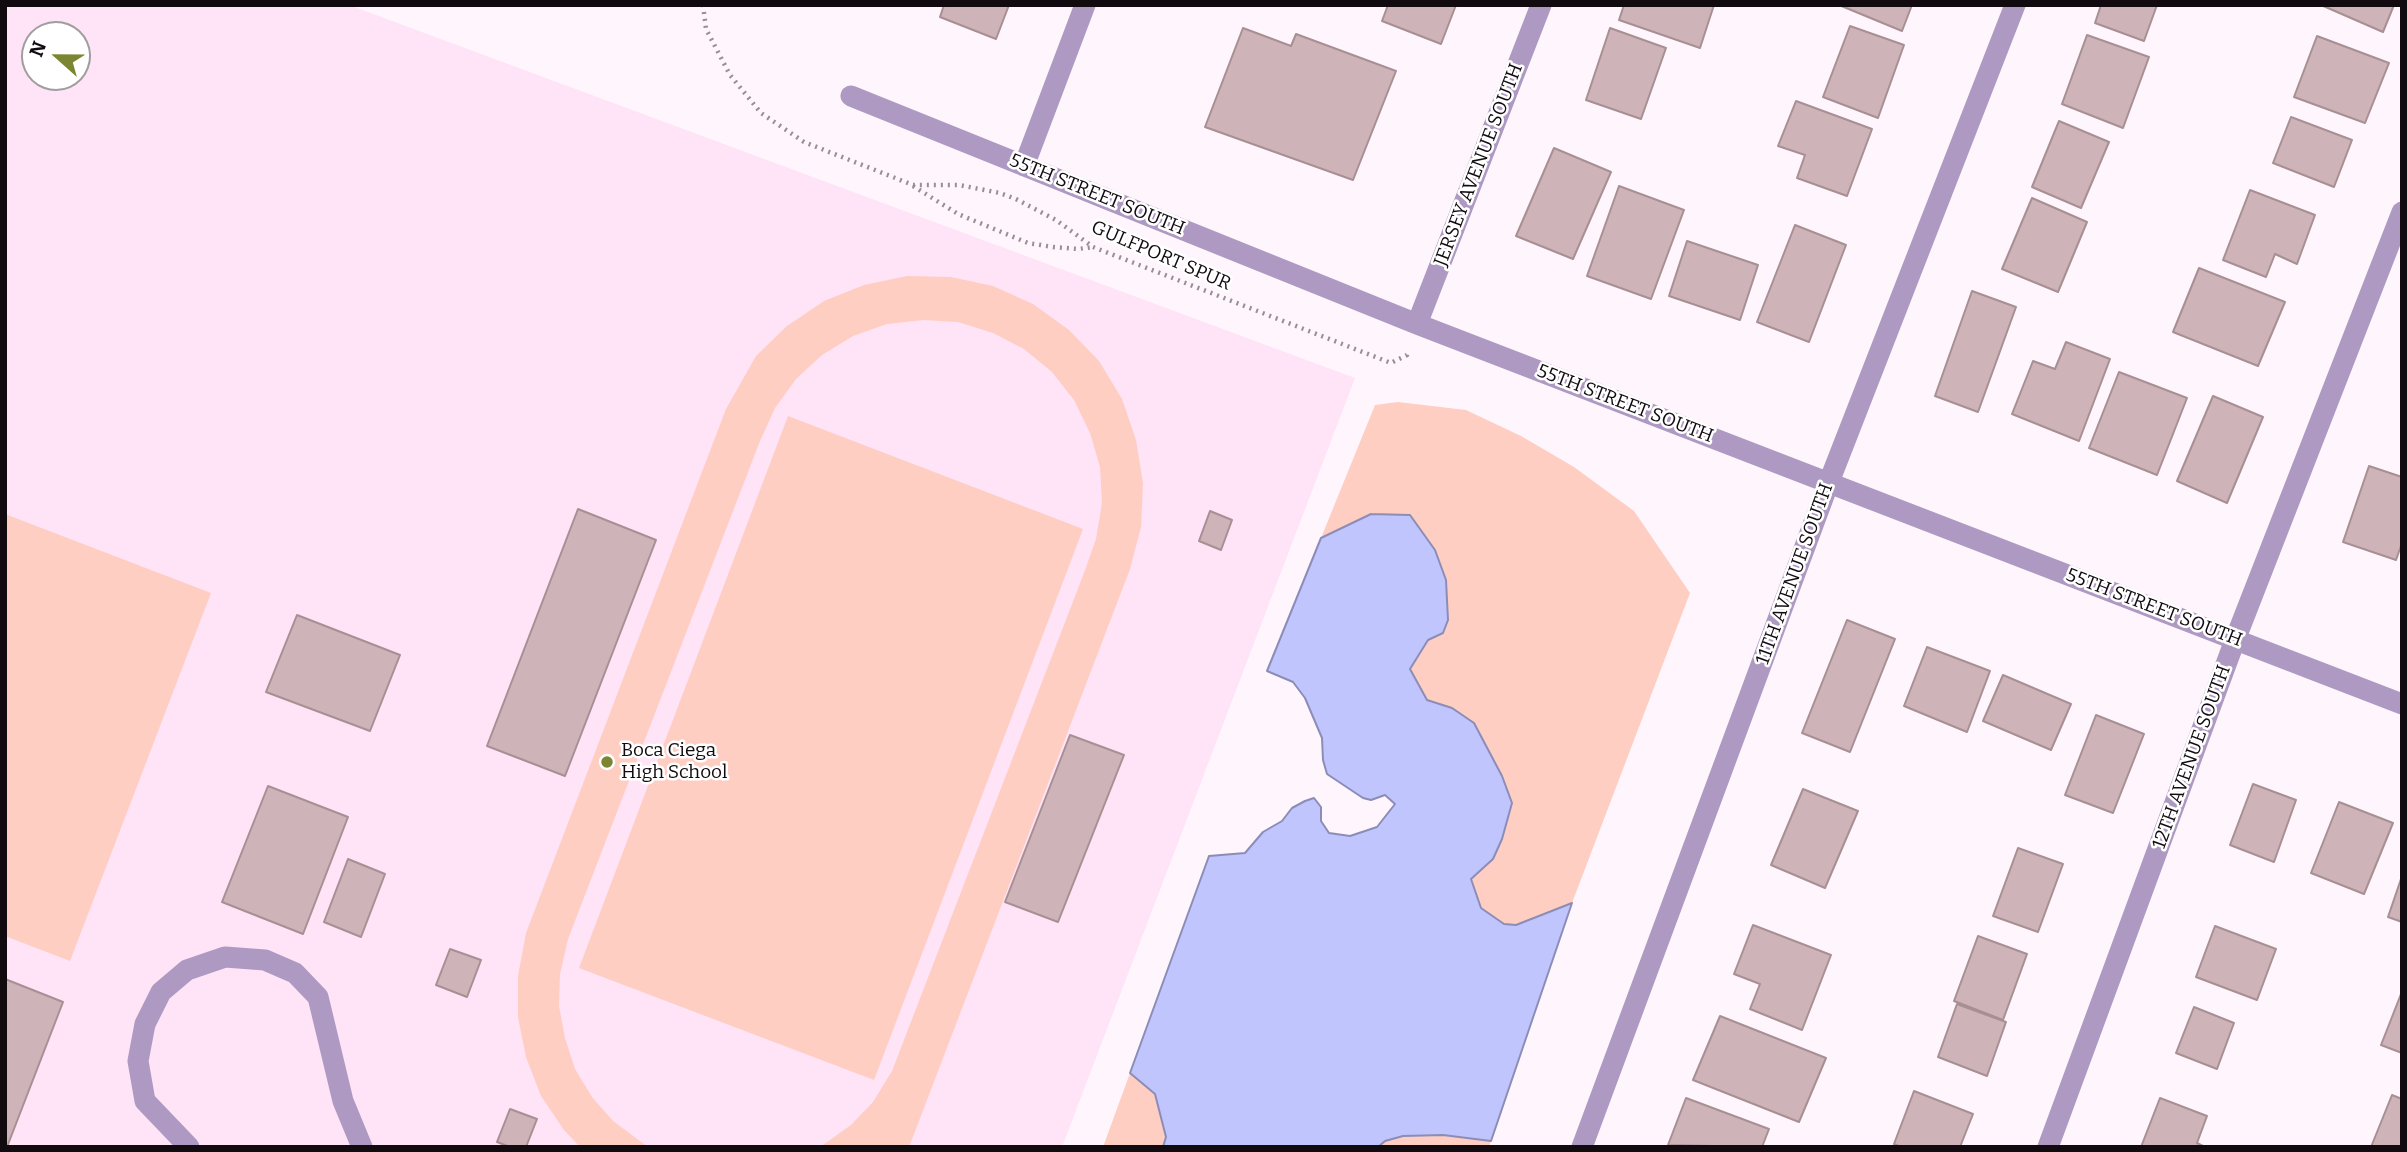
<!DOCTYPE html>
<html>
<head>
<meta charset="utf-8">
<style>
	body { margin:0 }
	#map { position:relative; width:2407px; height:1152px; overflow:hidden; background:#fef6fc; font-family:Bitter,serif }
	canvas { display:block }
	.frame { position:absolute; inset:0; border:7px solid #110b10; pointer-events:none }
	.north { position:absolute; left:21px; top:21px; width:70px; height:70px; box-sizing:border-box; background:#fff; border:2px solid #a09d9f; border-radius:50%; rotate:291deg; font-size:19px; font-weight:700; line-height:28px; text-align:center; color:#110b10 }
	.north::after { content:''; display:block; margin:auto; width:24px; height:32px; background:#7c8632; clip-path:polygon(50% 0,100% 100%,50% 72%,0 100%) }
</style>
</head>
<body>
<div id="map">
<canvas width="2407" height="1152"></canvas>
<div class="frame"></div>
<div class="north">N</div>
</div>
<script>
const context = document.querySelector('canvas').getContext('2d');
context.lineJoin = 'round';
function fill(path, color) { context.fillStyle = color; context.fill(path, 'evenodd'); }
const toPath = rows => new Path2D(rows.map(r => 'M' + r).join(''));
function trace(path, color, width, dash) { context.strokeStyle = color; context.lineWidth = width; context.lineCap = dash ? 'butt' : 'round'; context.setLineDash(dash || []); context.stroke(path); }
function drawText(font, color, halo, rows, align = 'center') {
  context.font = font + ' Bitter,serif'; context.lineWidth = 5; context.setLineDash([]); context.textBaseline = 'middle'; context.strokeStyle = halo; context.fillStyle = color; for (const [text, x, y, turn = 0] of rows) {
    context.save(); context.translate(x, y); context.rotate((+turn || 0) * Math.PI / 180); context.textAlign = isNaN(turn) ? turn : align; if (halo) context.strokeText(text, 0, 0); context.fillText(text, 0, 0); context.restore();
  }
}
fill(toPath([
	[5,5,349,5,1355,378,1062,1147,5,1147],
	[35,35,77,35,77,77,35,77]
]), '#ffe3f7');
fill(toPath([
	[907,276,951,277,993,286,1033,304,1069,330,1099,361,1122,399,1136,440,1143,483,1141,527,1130,569,909,1147,820,1147,851,1125,873,1102,892,1071,1084,573,1096,539,1102,503,1100,467,1090,433,1074,400,1052,372,1024,349,993,333,958,322,923,320,887,324,853,336,822,355,796,379,775,408,760,441,568,939,560,974,559,1006,565,1038,575,1069,592,1097,613,1121,648,1147,580,1147,564,1130,541,1096,526,1057,518,1017,518,976,526,933,726,409,756,356,787,326,824,301,864,285],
	[1398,402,1466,410,1521,436,1574,467,1634,511,1690,593,1572,903,1516,925,1504,924,1481,908,1471,879,1493,859,1502,776,1474,723,1452,708,1427,700,1410,669,1428,640,1443,633,1371,514,1321,538,1375,405],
	[788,416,1083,529,874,1080,579,968],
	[5,514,211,593,70,961,5,936],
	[1130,1073,1155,1094,1166,1137,1163,1147,1103,1147],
	[1443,1135,1491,1141,1489,1147,1378,1147,1385,1141,1403,1136]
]), '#ffcec3');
const water = toPath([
	[1371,514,1410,515,1435,550,1446,580,1448,620,1443,633,1428,640,1410,669,1427,700,1452,708,1474,723,1502,776,1512,803,1502,839,1493,859,1471,879,1481,908,1504,924,1516,925,1572,903,1491,1141,1443,1135,1403,1136,1385,1141,1378,1147,1163,1147,1166,1137,1155,1094,1130,1073,1209,856,1245,853,1263,832,1282,821,1292,808,1305,801,1314,798,1321,807,1321,821,1329,833,1350,836,1377,827,1395,804,1385,795,1371,800,1363,798,1327,774,1323,760,1322,738,1305,698,1293,682,1267,671,1321,538,1371,514]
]);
fill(water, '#c0c5fe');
trace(water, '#8c8db7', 2);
const building = toPath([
	[944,5,1009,5,996,39,940,17,944,5],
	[1388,5,1456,5,1441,44,1382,21,1388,5],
	[1624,5,1714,5,1700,48,1619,20,1624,5],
	[1839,5,1912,5,1902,31,1839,5],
	[2101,5,2157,5,2144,41,2095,23,2101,5],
	[2321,5,2394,5,2383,32,2321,5],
	[1850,26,1904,45,1878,118,1823,97,1850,26],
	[1243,28,1291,46,1296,34,1396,71,1353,180,1205,127,1243,28],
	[1610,28,1666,48,1641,119,1586,100,1610,28],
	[2087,35,2149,57,2123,128,2062,104,2087,35],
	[2317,36,2389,63,2365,123,2294,97,2317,36],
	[1796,101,1872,129,1847,196,1797,178,1805,155,1778,146,1796,101],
	[2291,117,2352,140,2334,187,2273,163,2291,117],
	[2059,121,2109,142,2081,208,2032,187,2059,121],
	[1554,148,1611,172,1573,259,1516,236,1554,148],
	[1619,186,1684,210,1651,299,1587,276,1619,186],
	[2250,190,2315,215,2297,264,2275,254,2266,277,2223,260,2250,190],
	[2032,198,2087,222,2058,292,2002,269,2032,198],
	[1795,225,1846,245,1809,342,1757,322,1795,225],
	[1687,241,1758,265,1740,320,1669,296,1687,241],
	[2199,268,2285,302,2258,366,2173,332,2199,268],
	[1972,291,2016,307,1978,412,1935,396,1972,291],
	[2066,342,2110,359,2079,441,2012,414,2033,361,2055,369,2066,342],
	[2119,372,2187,398,2157,475,2089,448,2119,372],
	[2213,396,2263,417,2227,503,2177,481,2213,396],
	[2369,466,2402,477,2402,543,2396,560,2343,542,2369,466],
	[578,509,656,540,565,776,487,746,578,509],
	[1210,511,1232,520,1221,550,1199,541,1210,511],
	[297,615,400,655,370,731,266,692,297,615],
	[1847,620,1895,639,1850,752,1802,733,1847,620],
	[1927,647,1990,671,1967,732,1904,706,1927,647],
	[2003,675,2071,704,2051,750,1983,721,2003,675],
	[2096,715,2144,734,2113,813,2065,795,2096,715],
	[1070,735,1124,755,1058,922,1005,902,1070,735],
	[2253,784,2296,800,2274,862,2230,845,2253,784],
	[268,786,348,817,303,934,222,902,268,786],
	[1803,789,1858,811,1825,888,1771,865,1803,789],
	[2339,802,2393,823,2364,894,2311,873,2339,802],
	[2018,848,2063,864,2038,932,1993,916,2018,848],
	[348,859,385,874,361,937,324,922,348,859],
	[2402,876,2402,922,2388,917,2402,876],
	[1753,925,1831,955,1802,1030,1750,1009,1760,984,1734,974,1753,925],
	[2215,926,2276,949,2257,1000,2196,977,2215,926],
	[1978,936,2027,954,2003,1020,1954,1001,1978,936],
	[450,949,481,960,467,997,436,985,450,949],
	[5,979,63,1002,7,1147,5,1147,5,979],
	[2401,994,2402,994,2402,1053,2381,1045,2401,994],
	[1957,1004,2006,1022,1987,1076,1938,1057,1957,1004],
	[2194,1007,2234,1023,2217,1069,2176,1053,2194,1007],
	[1720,1016,1826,1058,1799,1122,1693,1080,1720,1016],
	[1914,1091,1973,1114,1960,1147,1901,1147,1894,1144,1914,1091],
	[2392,1095,2402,1099,2402,1147,2371,1147,2392,1095],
	[1686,1098,1769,1129,1762,1147,1668,1145,1686,1098],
	[2160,1098,2207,1116,2197,1143,2205,1147,2141,1147,2160,1098],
	[510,1109,537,1119,526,1147,510,1147,497,1142,510,1109]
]);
fill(building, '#ceb4b9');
trace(building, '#a88f94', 2);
trace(toPath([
	[703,5,706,29,730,75,761,113,804,142,913,185,959,185,1000,193,1016,199,1056,220,1093,247,1391,363,1407,355,1408,350],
	[913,186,958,214,1028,243,1053,247,1078,249,1093,247]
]), '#968f94', 4.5, [2, 5]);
trace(toPath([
	[851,96,1417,324,2402,704],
	[1024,166,1085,5],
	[1417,324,1541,5],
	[189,1147,145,1101,138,1061,145,1024,161,992,187,970,225,957,265,960,295,973,318,997,343,1101,362,1147],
	[1582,1147,1829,482,2015,5],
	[2048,1147,2235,640,2402,212]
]), '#ae99c2', 21);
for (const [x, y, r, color] of [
	[607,762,7,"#7c8632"]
]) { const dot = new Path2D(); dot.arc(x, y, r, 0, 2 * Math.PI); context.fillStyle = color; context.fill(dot); trace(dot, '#fff', 2.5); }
drawText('19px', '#110b10', '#fff', [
	["JERSEY AVENUE SOUTH",1479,165,-69],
	["55TH STREET SOUTH",1097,195,22],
	["GULFPORT SPUR",1161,256,23],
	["55TH STREET SOUTH",1625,404,21],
	["11TH AVENUE SOUTH",1795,574,-70],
	["55TH STREET SOUTH",2154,608,21],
	["12TH AVENUE SOUTH",2192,757,-70]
]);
drawText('19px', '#110b10', '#fff', [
	["Boca Ciega",621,751],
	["High School",621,773]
], 'left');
</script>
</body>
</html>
